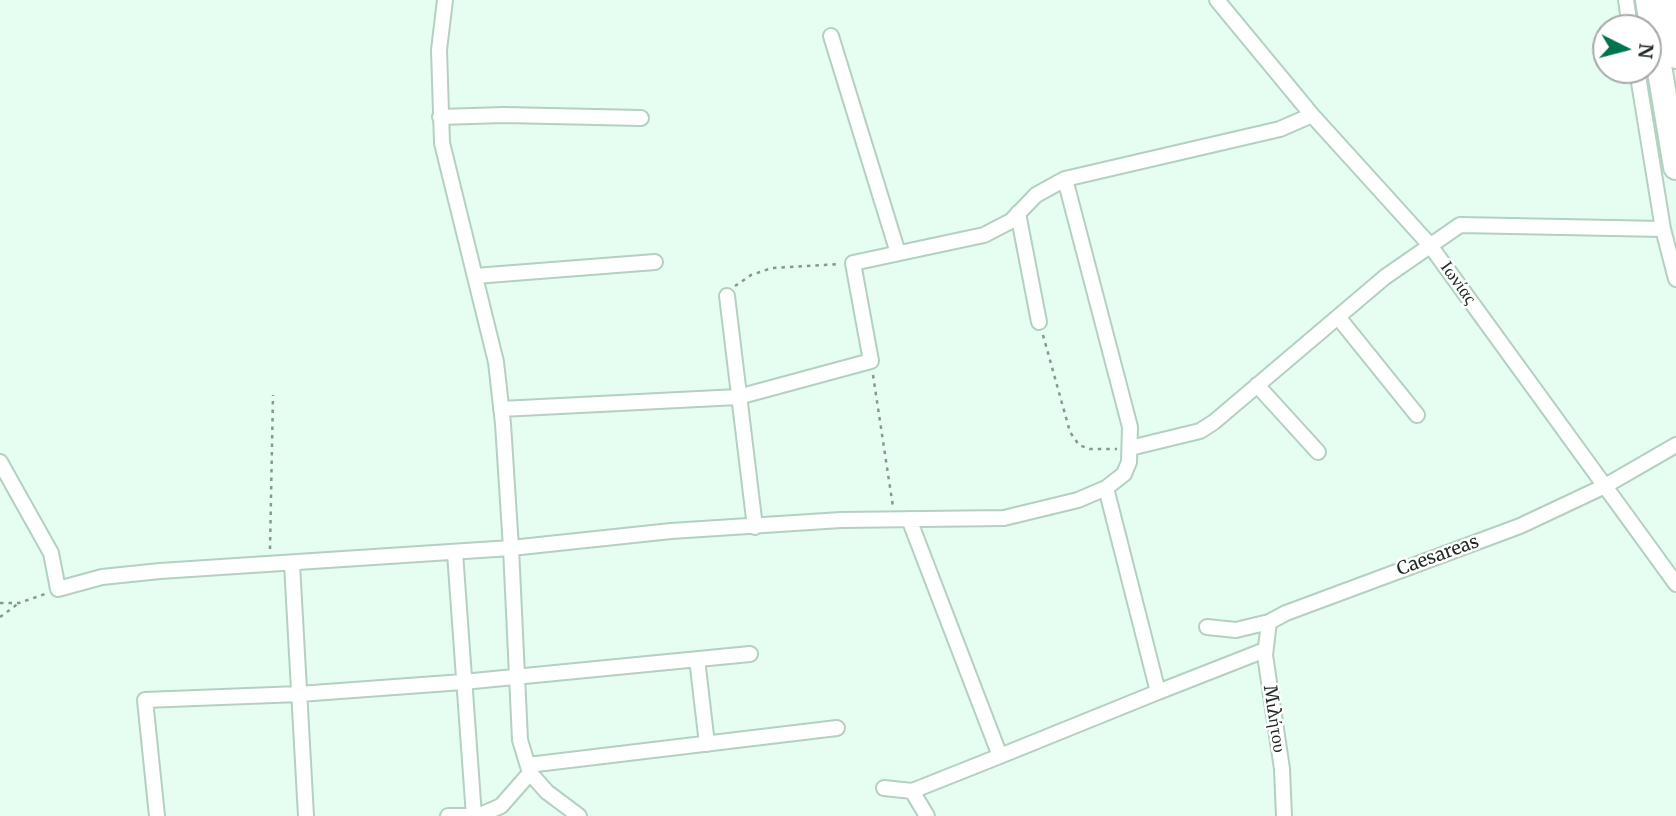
<!DOCTYPE html>
<html>
<head>
<meta charset="utf-8">
<style>
	body { margin:0 }
	#map { position:relative; width:1676px; height:816px; overflow:hidden; background:#e6fef1; font-family:Merriweather,serif }
	canvas { display:block }
	.north { position:absolute; left:1592px; top:14px; width:70px; height:70px; box-sizing:border-box; background:#fff; border:2px solid #a5a9a7; border-radius:50%; rotate:96deg; font-size:19px; font-weight:700; line-height:28px; text-align:center; color:#1e2924 }
	.north::after { content:''; display:block; margin:auto; width:24px; height:32px; background:#00744f; clip-path:polygon(50% 0,100% 100%,50% 72%,0 100%) }
</style>
</head>
<body>
<div id="map">
<canvas width="1676" height="816"></canvas>
<div class="north">N</div>
</div>
<script>
const context = document.querySelector('canvas').getContext('2d');
context.lineJoin = 'round';
const toPath = rows => new Path2D(rows.map(r => 'M' + r).join(''));
function trace(path, color, width, dash) { context.strokeStyle = color; context.lineWidth = width; context.lineCap = dash ? 'butt' : 'round'; context.setLineDash(dash || []); context.stroke(path); }
function drawText(font, color, halo, rows, align = 'center') {
  context.font = font + ' Merriweather,serif'; context.lineWidth = 5; context.setLineDash([]); context.textBaseline = 'middle'; context.strokeStyle = halo; context.fillStyle = color; for (const [text, x, y, turn = 0] of rows) {
    context.save(); context.translate(x, y); context.rotate((+turn || 0) * Math.PI / 180); context.textAlign = isNaN(turn) ? turn : align; if (halo) context.strokeText(text, 0, 0); context.fillText(text, 0, 0); context.restore();
  }
}
const street = toPath([
	[445,0,439,50,442,143,496,362,503,424,511,548,671,531,841,520,1004,518,1078,500,1106,488,1124,474,1129,462,1130,427,1065,179],
	[1217,0,1312,115,1429,244,1676,584],
	[1626,0,1630,28],
	[831,36,898,253],
	[1637,70,1663,229,1676,279],
	[440,117,504,115,641,118],
	[1018,213,1039,322],
	[475,276,655,262],
	[727,296,755,527],
	[1338,317,1417,415],
	[1257,385,1318,452],
	[501,409,738,397,871,361,853,263,984,235,1011,221,1036,195,1065,179,1280,129,1312,115],
	[1130,448,1200,431,1214,422,1385,277,1460,225,1663,229],
	[0,462,51,553,58,589,102,577,160,571,511,548,520,740,530,773,547,792,579,816],
	[909,519,1000,756,1158,692,1106,488],
	[455,553,474,816],
	[292,564,306,816],
	[1269,622,1265,655,1282,769,1284,816],
	[1207,627,1236,630,1269,622,1286,613,1520,526,1605,486,1676,445],
	[697,659,707,744],
	[1158,692,1265,650],
	[528,765,837,728],
	[884,788,912,791,927,816],
	[912,791,1000,756],
	[157,816,145,700,299,694,463,682,750,654],
	[448,816,466,816],
	[478,816,501,806,530,773]
]);
const highway = toPath([
	[1648,0,1676,167],
	[1668,0,1676,56]
]);
trace(street, '#b3d0c1', 18);
trace(highway, '#b3d0c1', 28);
trace(toPath([
	[735,286,751,275,772,268,839,264],
	[1043,335,1070,432,1079,445,1090,449,1117,449],
	[873,375,893,507],
	[270,549,273,395],
	[0,603,19,603,45,594],
	[0,617,19,603]
]), '#86988f', 2.5, [3.5, 5]);
trace(street, '#fff', 14);
trace(highway, '#fff', 24);
drawText('18px', '#1e2924', '#fff', [
	["Ιωνίας",1458,283,54],
	["Caesareas",1438,556,-20],
	["Μιλήτου",1274,719,81]
]);
</script>
</body>
</html>
